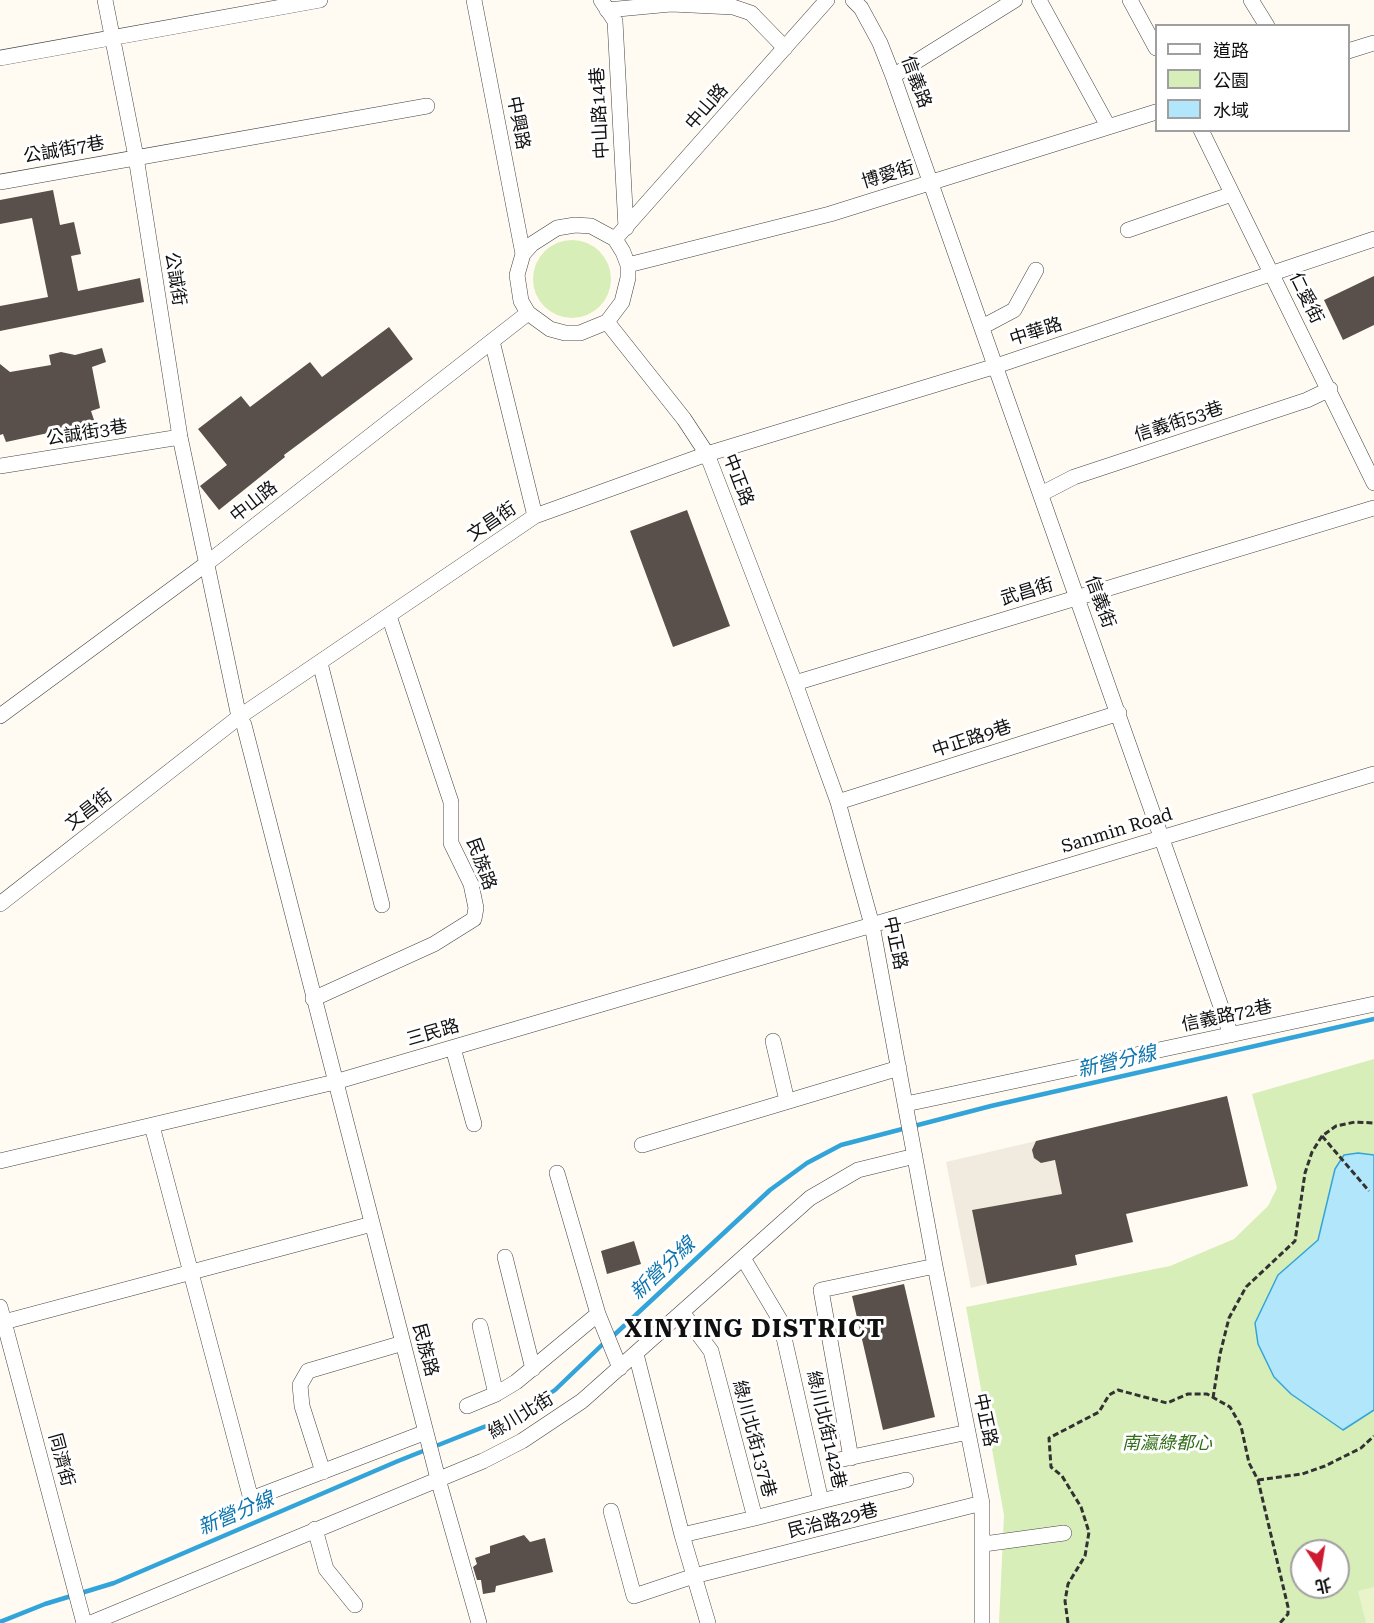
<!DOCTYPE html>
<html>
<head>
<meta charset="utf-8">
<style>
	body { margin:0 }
	#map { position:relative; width:1374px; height:1623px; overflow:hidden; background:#fffbf2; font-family:"Roboto Serif","Noto Sans TC",serif }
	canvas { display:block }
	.legend { position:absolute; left:1155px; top:24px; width:195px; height:108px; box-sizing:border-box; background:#fff; border:2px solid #9f9f9f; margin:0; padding:8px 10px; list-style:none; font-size:18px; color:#101010 }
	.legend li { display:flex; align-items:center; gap:12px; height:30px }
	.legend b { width:30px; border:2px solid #9f9f9f }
	.north { position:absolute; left:1290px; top:1539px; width:60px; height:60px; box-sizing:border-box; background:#fff; border:2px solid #9f9f9f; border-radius:50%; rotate:168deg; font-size:16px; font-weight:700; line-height:24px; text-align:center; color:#101010 }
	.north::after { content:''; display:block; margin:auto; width:21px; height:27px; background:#cd1b32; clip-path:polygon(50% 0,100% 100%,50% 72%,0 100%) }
</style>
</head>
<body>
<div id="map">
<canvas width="1374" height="1623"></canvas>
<ul class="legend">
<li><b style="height:8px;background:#fff"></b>道路</li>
<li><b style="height:16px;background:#d8eeb8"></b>公園</li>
<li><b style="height:16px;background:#b2e6fb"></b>水域</li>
</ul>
<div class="north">北</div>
</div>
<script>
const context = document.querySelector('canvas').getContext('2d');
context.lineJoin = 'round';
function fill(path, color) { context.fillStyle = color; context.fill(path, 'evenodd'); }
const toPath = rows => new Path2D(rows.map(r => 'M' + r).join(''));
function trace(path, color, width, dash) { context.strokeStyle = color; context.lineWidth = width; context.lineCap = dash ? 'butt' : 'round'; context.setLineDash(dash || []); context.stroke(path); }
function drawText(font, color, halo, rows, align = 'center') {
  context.font = font + ' "Roboto Serif","Noto Sans TC",serif'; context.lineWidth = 6; context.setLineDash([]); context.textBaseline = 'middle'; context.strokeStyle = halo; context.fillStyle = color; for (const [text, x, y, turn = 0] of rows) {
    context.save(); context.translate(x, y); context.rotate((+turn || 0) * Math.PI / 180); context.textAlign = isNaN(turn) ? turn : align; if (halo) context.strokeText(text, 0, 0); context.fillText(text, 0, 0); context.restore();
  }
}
fill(toPath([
	'533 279a39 39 0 1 1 78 0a39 39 0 1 1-78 0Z',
	[1374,1059,1374,1623,999,1623,1004,1515,966,1307,1170,1266,1234,1239,1268,1206,1277,1188,1252,1094],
	[1302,1551,1338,1551,1338,1587,1302,1587]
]), '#d8eeb8');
fill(toPath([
	[1374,1587,1374,1623,1366,1623,1358,1591]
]), '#e9f4ca');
fill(toPath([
	[1036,1141,1035,1158,1041,1163,1055,1160,1062,1194,972,1210,987,1284,971,1288,946,1162]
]), '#f1ebdf');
const water = toPath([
	[1358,1153,1374,1155,1374,1410,1343,1430,1291,1394,1274,1377,1258,1344,1255,1323,1278,1275,1318,1240,1335,1169,1344,1155,1358,1153]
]);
fill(water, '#b2e6fb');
trace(water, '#33a4d9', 1.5);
trace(toPath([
	[612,1337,770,1190,807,1163,841,1145,991,1106,1374,1019],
	[0,1622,45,1604,114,1583,398,1461,524,1411,555,1390,605,1342]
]), '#33a4d9', 4.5);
fill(toPath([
	[53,190,60,225,74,222,81,254,71,256,78,291,140,278,144,302,0,331,0,306,48,297,32,218,0,224,0,200],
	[1374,276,1374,325,1343,340,1324,300],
	[389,327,413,359,284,455,285,457,219,510,200,486,227,465,198,429,241,396,250,407,310,362,322,377],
	[102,348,106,362,92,367,100,408,91,411,95,423,6,442,3,434,0,435,0,364,10,372,51,365,49,355,61,352,75,355],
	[687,510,730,626,673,647,630,531],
	[1227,1096,1248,1186,1126,1214,1133,1242,1075,1255,1077,1265,987,1284,972,1210,1062,1194,1055,1160,1041,1163,1034,1158,1032,1150,1036,1141],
	[634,1241,641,1264,607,1274,601,1251],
	[904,1284,935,1417,883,1430,852,1296],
	[524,1535,530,1542,545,1538,553,1572,496,1586,495,1592,483,1594,481,1580,477,1580,473,1567,477,1564,475,1558,490,1553,490,1546]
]), '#594f4b');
const minor = toPath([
	[105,0,136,157,180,437,239,717,244,725,438,1479,479,1623],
	[474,0,523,254],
	[601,0,615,21,626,228],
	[853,0,861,8,880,43,893,76,1231,1035],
	[1039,0,1108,126],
	[1130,0,1156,48],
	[1251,0,1267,26],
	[607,10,671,4,733,7,751,13,785,48],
	[1348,51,1374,43],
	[0,58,320,0],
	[893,76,1015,0],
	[1201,130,1374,483],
	[0,182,427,106],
	[575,225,591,226,615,239,623,252,628,265,628,278,622,302,607,322,580,333,565,333,550,329,528,313,521,301,517,275,523,254,532,244,557,228,575,225],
	[1128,230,1232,194],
	[615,239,827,0],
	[628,265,830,214,1156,112],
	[607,322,684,419,707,454,795,683,838,802,872,925,935,1266,982,1503,982,1623],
	[982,327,1014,310,1036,270],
	[492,341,535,516],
	[0,466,180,437],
	[1041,494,1074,477,1307,400,1330,389],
	[320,663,382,905],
	[795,683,1374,508],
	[0,716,206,564,528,313],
	[838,802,1119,713],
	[0,904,239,717,535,516,707,454,996,366,1374,239],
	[313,999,434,944,474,919,476,908,471,884,451,843,451,802,389,616],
	[773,1041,787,1101],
	[453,1048,474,1124],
	[906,1104,1374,1004],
	[152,1126,251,1499,426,1432],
	[642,1145,899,1068],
	[0,1161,335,1082,872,925,1374,774],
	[557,1173,598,1314,620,1368],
	[505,1257,533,1369],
	[743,1258,780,1320,821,1501,906,1480],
	[0,1307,84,1623],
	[682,1312,711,1351,755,1518,821,1501],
	[0,1323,372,1224],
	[480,1326,496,1394],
	[636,1354,682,1535,708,1623],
	[467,1406,496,1394,516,1382,598,1314],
	[851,1458,821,1290,935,1266],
	[834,1461,968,1432],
	[323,1472,302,1406,300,1385,308,1371,403,1343],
	[611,1511,634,1596,694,1576,982,1503],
	[315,1529,326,1569,355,1605],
	[682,1535,755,1518],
	[984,1544,1064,1533],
	[91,1623,483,1461,522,1441,582,1401,810,1198,858,1170,915,1156]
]);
trace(minor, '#434343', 16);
trace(toPath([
	[1322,1136,1369,1191],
	[1213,1398,1220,1354,1229,1318,1246,1287,1295,1241,1305,1173,1312,1152,1322,1136,1336,1126,1355,1122,1374,1123],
	[1258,1480,1302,1474,1325,1466,1361,1448,1374,1436],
	[1068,1623,1065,1601,1068,1584,1085,1556,1089,1532,1081,1507,1062,1476,1051,1467,1049,1438,1099,1412,1109,1395,1118,1390,1167,1403,1188,1394,1207,1394,1230,1407,1241,1426,1249,1463,1258,1480,1288,1607,1288,1614,1280,1623]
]), '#323232', 3, [6, 3]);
trace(minor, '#fff', 15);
drawText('18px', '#101010', '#fff', [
	["信義路",916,82,70],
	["中山路",707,107,-49],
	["中山路14巷",600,113,-93],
	["中興路",518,123,79],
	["公誠街7巷",64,150,-10],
	["博愛街",888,175,-17],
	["公誠街",175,279,81],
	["仁愛街",1306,298,64],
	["中華路",1036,332,-18],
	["信義街53巷",1179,422,-18],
	["公誠街3巷",87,433,-9],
	["中正路",738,480,69],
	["中山路",254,502,-38],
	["文昌街",492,522,-34],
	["武昌街",1027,592,-17],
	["信義街",1100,602,70],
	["中正路9巷",972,739,-18],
	["文昌街",89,810,-38],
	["Sanmin Road",1117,831,-17],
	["民族路",481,864,70],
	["中正路",895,943,78],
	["信義路72巷",1227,1016,-12],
	["三民路",433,1033,-16],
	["民族路",425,1350,75],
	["綠川北街",521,1416,-31],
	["中正路",985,1420,78],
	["綠川北街142巷",826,1430,77],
	["綠川北街137巷",754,1439,75],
	["同濟街",61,1460,75],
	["民治路29巷",833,1521,-14]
]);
drawText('italic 18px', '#326e19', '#fff', [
	["南瀛綠都心",1167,1444]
]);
drawText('italic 20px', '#0d75ae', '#fff', [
	["新營分線",1117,1062,-13],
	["新營分線",663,1269,-43],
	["新營分線",236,1514,-23]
]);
context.letterSpacing = '1.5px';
drawText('bold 24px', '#101010', '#fff', [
	["XINYING DISTRICT",755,1330]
]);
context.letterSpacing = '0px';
</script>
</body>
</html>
